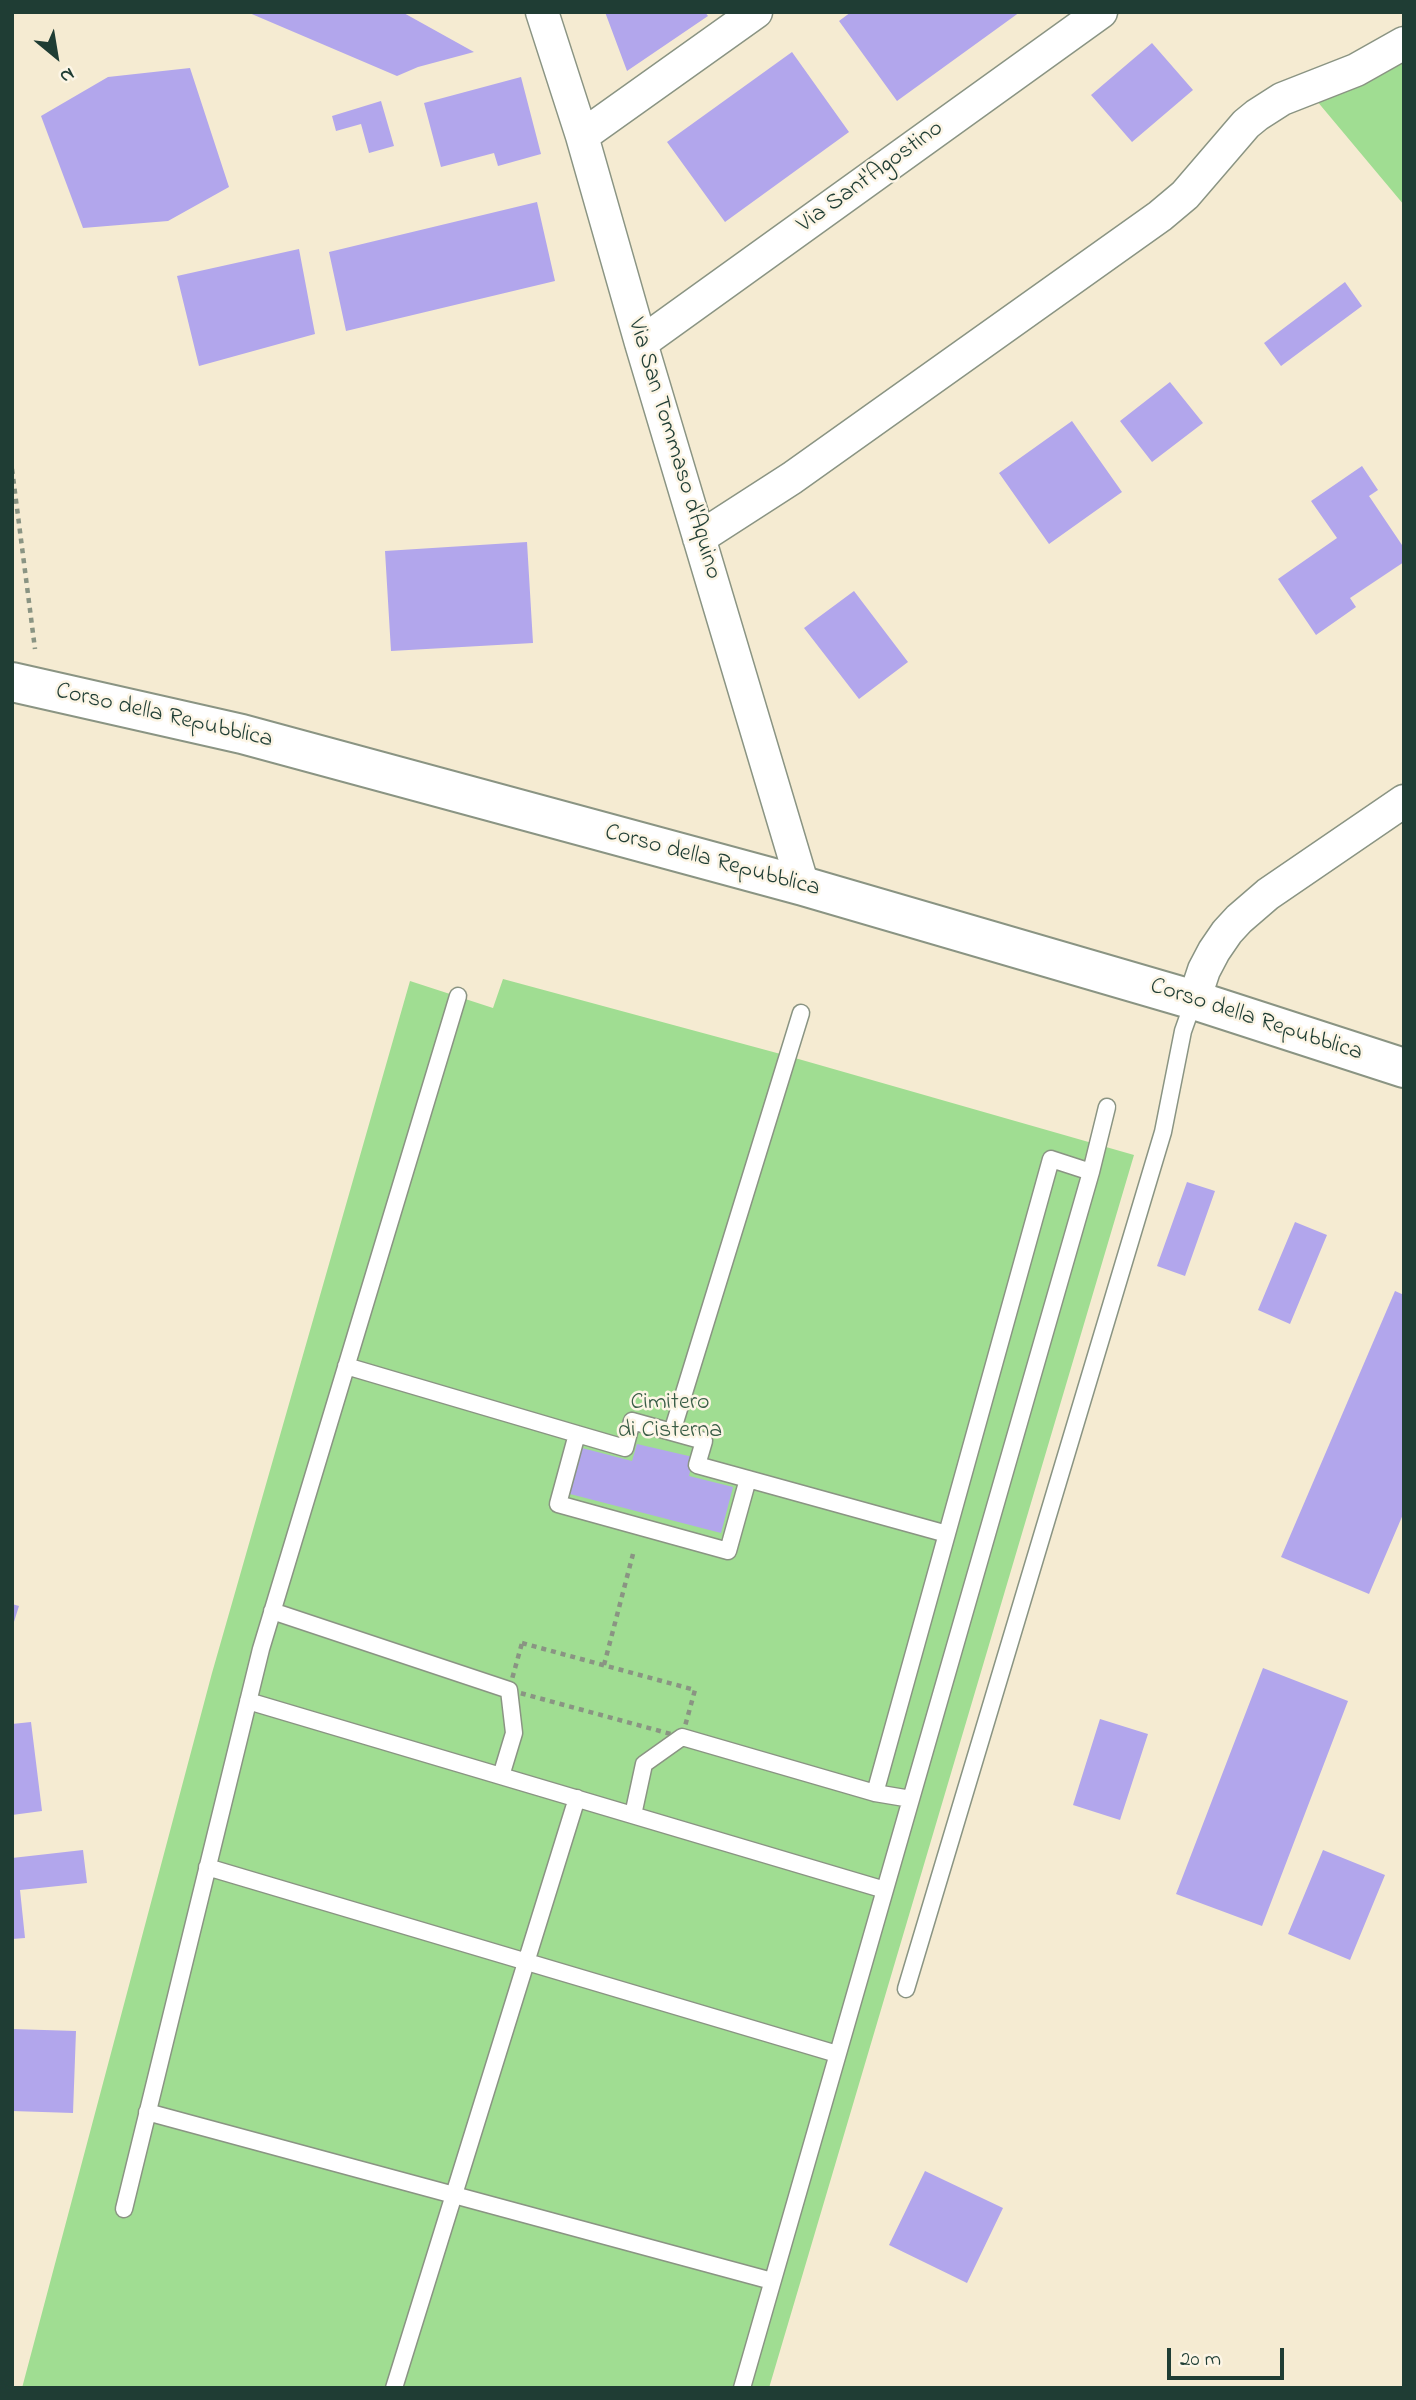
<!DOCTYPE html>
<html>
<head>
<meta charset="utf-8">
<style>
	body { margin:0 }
	#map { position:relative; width:1416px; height:2400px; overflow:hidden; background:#f5ebd2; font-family:"Indie Flower",sans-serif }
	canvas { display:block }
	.frame { position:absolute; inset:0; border:14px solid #1f3d34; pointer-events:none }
	.north { position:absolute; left:21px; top:21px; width:70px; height:70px; -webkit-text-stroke:5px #fcf5e5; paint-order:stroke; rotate:150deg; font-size:19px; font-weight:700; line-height:28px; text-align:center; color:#1f3d34 }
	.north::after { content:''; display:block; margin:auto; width:24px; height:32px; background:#1f3d34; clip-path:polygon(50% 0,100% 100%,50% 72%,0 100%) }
	.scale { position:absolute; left:1167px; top:2348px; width:117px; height:32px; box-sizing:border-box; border:4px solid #1f3d34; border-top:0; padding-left:9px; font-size:21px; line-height:24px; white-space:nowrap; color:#1f3d34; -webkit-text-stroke:5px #fcf5e5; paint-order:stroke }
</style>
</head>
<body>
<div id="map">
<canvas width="1416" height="2400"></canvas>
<div class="frame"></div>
<div class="north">N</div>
<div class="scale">20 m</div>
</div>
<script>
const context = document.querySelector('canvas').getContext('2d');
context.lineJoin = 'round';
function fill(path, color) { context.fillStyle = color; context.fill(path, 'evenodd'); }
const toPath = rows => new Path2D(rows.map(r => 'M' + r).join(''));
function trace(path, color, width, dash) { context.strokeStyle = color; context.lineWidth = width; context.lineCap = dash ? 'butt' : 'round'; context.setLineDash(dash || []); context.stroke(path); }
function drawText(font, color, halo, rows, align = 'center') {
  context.font = font + ' "Indie Flower",sans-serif'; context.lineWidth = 5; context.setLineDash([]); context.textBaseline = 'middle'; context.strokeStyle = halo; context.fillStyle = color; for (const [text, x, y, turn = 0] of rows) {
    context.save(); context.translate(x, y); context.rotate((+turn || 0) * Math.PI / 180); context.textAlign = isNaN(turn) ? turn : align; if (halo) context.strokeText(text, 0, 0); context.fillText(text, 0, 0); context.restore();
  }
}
fill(toPath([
	[1404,29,1404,205,1301,82],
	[503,979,788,1056,1134,1155,769,2388,22,2388,212,1673,410,981,493,1008]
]), '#a0dd92');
fill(toPath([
	[247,12,402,12,474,52,418,67,397,76],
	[605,12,705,12,708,16,627,71],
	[851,12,1020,12,897,101,839,21],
	[1152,43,1193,90,1132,142,1091,95],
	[792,52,849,132,725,222,667,142],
	[190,68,229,187,168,221,83,228,41,116,108,77],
	[521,77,541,154,498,166,494,153,441,167,424,103],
	[381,101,394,146,369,153,361,124,336,131,332,116],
	[537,202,555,281,346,331,329,252],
	[299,249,315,334,199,366,177,276],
	[1345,282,1362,306,1281,366,1264,343],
	[1170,382,1203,423,1152,462,1120,421],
	[1072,421,1122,492,1049,544,999,473],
	[1362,466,1378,490,1369,496,1404,548,1404,562,1350,598,1356,607,1316,635,1278,579,1337,538,1311,501],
	[527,542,533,643,391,651,385,551],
	[854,591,908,662,859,699,804,628],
	[1187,1182,1215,1191,1185,1276,1157,1266],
	[1295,1222,1327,1235,1290,1324,1258,1310],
	[1395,1291,1404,1295,1404,1512,1369,1594,1281,1557],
	[637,1444,693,1457,689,1476,733,1487,721,1533,570,1494,582,1448,632,1461],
	[12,1604,19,1606,13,1625,12,1625],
	[1263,1668,1348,1701,1262,1926,1176,1894],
	[1100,1719,1148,1734,1120,1820,1073,1805],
	[31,1722,42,1811,12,1815,12,1724],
	[83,1850,87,1883,20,1890,25,1938,12,1939,12,1858],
	[1323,1850,1385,1875,1350,1960,1288,1934],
	[12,2029,76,2031,73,2113,12,2111],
	[925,2171,1003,2208,967,2283,889,2245]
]), '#b2a6ec');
const service = toPath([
	[346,1366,577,1434],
	[632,1421,704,1441,697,1465,748,1479,728,1551,558,1504,577,1434,625,1448,632,1421],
	[672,1432,801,1013],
	[748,1479,947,1534],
	[272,1611,509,1690,514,1733,501,1776],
	[248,1701,885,1890],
	[875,1793,1051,1159,1091,1172],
	[633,1815,644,1764,682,1737,875,1793,911,1799],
	[207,1867,837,2054],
	[906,1989,1163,1132,1183,1031,1194,1000],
	[147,2112,772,2281],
	[124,2209,261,1649,458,996],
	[394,2388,577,1798],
	[742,2388,1091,1172,1107,1107]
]);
const minor = toPath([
	[542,12,582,136,641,343,803,886],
	[582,136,756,12],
	[641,343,1101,12],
	[699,538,792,478,1160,216,1185,195,1246,124,1257,115,1282,99,1356,70,1404,43],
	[1194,1000,1204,970,1214,951,1227,932,1239,919,1268,894,1404,801]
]);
const tertiary = toPath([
	[12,682,242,734,803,886,1194,1000,1404,1068]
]);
trace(service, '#8a9483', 19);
trace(minor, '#8a9483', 35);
trace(tertiary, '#8a9483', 42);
trace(toPath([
	[12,469,35,649],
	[522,1643,695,1690,682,1737,509,1690,522,1643],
	[604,1665,633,1554]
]), '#8a9483', 4.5, [5, 5]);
trace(service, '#fff', 16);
trace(minor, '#fff', 32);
trace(tertiary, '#fff', 38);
drawText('24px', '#1f3d34', '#fcf5e5', [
	["Via Sant'Agostino",871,178,-36],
	["Via San Tommaso d'Aquino",673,449,73],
	["Corso della Repubblica",164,717,13],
	["Corso della Repubblica",712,862,15],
	["Corso della Repubblica",1256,1021,18]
]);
drawText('24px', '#395d47', '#fcf5e5', [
	["Cimitero",670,1404],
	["di Cisterna",670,1432]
]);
</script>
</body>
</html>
